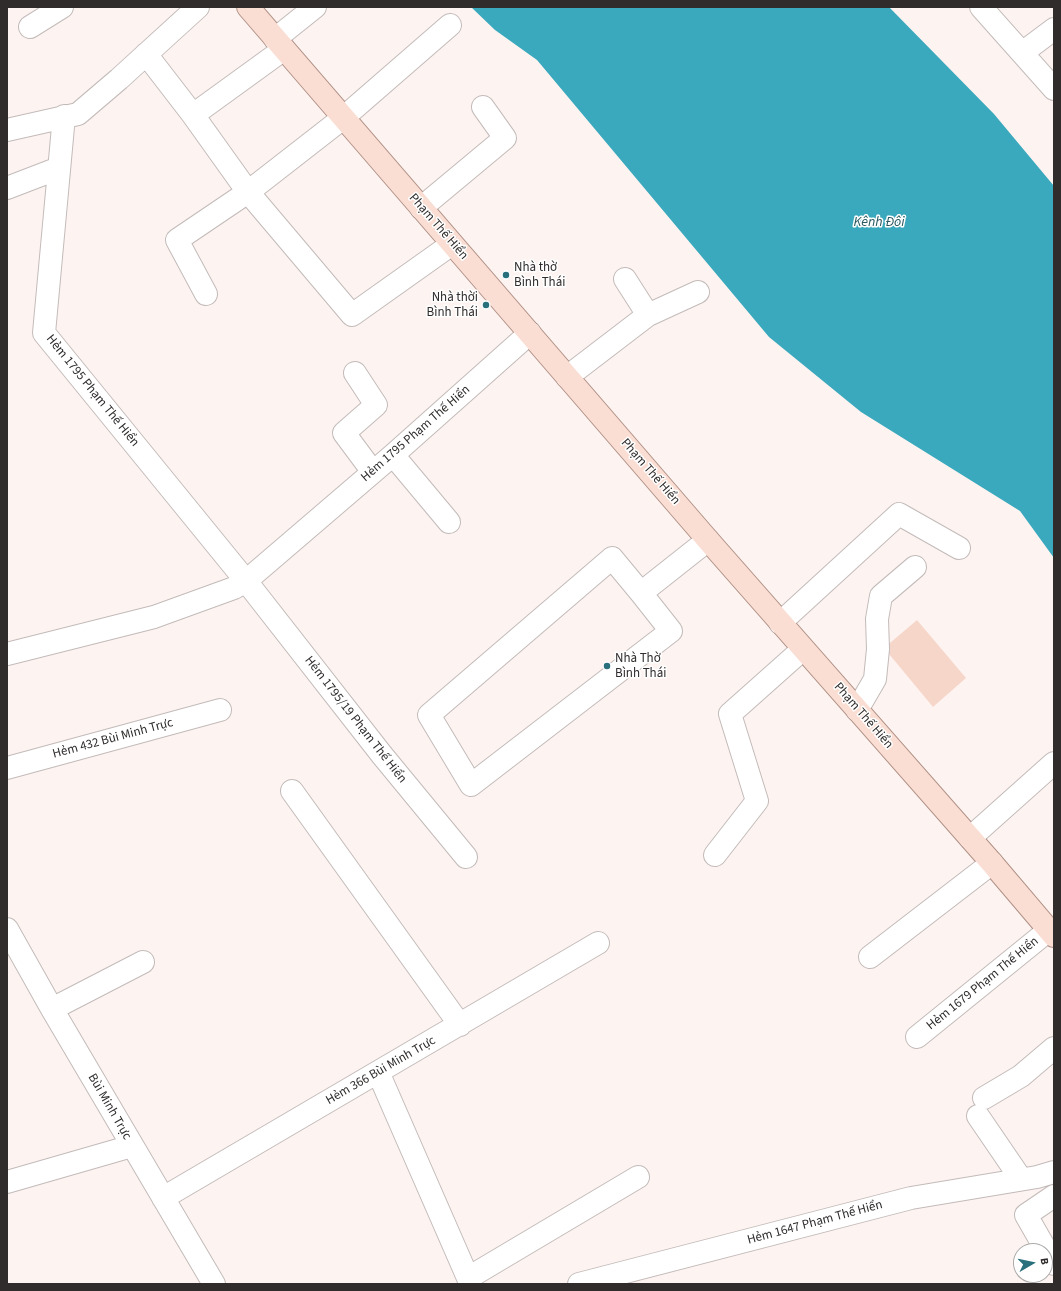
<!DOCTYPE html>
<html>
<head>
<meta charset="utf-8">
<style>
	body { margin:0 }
	#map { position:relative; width:1061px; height:1291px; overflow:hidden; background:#fdf4f2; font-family:"Source Sans 3",sans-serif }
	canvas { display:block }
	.frame { position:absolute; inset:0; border:8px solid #2f2c2b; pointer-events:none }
	.north { position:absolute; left:1013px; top:1243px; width:40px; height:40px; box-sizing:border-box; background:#fff; border:1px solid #acabaa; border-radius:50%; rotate:81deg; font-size:11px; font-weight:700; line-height:16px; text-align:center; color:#2f2c2b }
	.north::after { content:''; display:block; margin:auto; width:14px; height:18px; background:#29707d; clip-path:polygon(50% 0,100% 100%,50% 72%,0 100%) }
</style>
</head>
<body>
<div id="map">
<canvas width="1061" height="1291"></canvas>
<div class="frame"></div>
<div class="north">B</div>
</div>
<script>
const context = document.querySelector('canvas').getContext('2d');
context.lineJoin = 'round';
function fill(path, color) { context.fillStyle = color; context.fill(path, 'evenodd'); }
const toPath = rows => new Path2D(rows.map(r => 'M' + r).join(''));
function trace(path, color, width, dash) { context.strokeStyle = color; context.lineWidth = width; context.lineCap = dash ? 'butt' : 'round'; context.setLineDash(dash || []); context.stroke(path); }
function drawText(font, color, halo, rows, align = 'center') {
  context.font = font + ' "Source Sans 3",sans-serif'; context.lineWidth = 3; context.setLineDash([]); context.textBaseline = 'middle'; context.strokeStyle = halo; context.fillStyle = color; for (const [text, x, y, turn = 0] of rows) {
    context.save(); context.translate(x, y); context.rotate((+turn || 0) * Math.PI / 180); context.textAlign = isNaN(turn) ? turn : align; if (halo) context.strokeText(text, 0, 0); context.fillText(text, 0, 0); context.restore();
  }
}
fill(toPath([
	[471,7,889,7,994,114,1054,186,1054,558,1020,511,861,412,769,337,537,60,495,30]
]), '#3ba9bd');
fill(toPath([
	[917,620,966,678,933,707,884,648]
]), '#f7d6ca');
const minor = toPath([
	[981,7,1054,89],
	[30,27,62,7],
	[275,39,315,7],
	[1022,53,1054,29],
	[146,54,193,115,248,192,352,315,452,244],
	[193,115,284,49],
	[64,116,44,333,246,581,382,755,466,857],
	[7,130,78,114,119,79,198,7],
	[7,188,59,168],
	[421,208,505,138,483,107],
	[206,294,177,240,248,192,343,118,450,25],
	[648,315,698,292],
	[355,373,376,405,344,433,373,472],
	[567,377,648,315,625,279],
	[393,455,449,522],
	[612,558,641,593,671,631,471,785,429,715,612,558],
	[641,593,708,540],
	[780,623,899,514,959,548],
	[7,654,154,617,234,588,246,581,393,455,530,333],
	[857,710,875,679,878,649,877,619,881,596,915,567],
	[7,768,220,710],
	[292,791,460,1025],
	[970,838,1054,763],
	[715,855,757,801,730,714,803,649],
	[7,929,52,1009,214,1284],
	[870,957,992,863],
	[52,1009,143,962],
	[917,1037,1049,930],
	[378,1072,468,1278,638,1177],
	[984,1098,1021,1076,1054,1048],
	[978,1116,1021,1179],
	[7,1182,132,1146],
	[1054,1196,1026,1215,1054,1264],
	[163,1198,598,943],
	[579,1284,911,1198,1037,1177,1054,1172]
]);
const major = toPath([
	[248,7,708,540,992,863,1054,936]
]);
trace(minor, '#c3bbb9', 24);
trace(major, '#b19186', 24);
trace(minor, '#fff', 22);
trace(major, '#faded4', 22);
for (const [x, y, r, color] of [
	[506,275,4,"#29707d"],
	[486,305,4,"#29707d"],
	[607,666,4,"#29707d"]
]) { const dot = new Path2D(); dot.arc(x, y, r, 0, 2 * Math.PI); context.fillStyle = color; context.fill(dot); trace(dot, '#fff', 1.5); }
drawText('13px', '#2f2c2b', '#fff', [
	["Phạm Thế Hiển",438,227,49],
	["Hẻm 1795 Phạm Thế Hiển",92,391,51],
	["Hẻm 1795 Phạm Thế Hiển",416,434,-41],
	["Phạm Thế Hiển",650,472,49],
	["Phạm Thế Hiển",863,716,49],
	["Hẻm 1795/19 Phạm Thế Hiển",355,720,52],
	["Hẻm 432 Bùi Minh Trực",113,739,-15],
	["Hẻm 1679 Phạm Thế Hiển",983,984,-39],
	["Hẻm 366 Bùi Minh Trực",381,1071,-30],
	["Bùi Minh Trực",109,1107,60],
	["Hẻm 1647 Phạm Thế Hiển",815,1223,-15]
]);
drawText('13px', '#2f2c2b', '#fff', [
	["Nhà thờ",514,268],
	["Bình Thái",514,283],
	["Nhà thời",478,298,"right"],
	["Bình Thái",478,313,"right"],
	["Nhà Thờ",615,659],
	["Bình Thái",615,674]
], 'left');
drawText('italic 14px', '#2b5962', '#fff', [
	["Kênh Đôi",879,223]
]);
</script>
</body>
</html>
